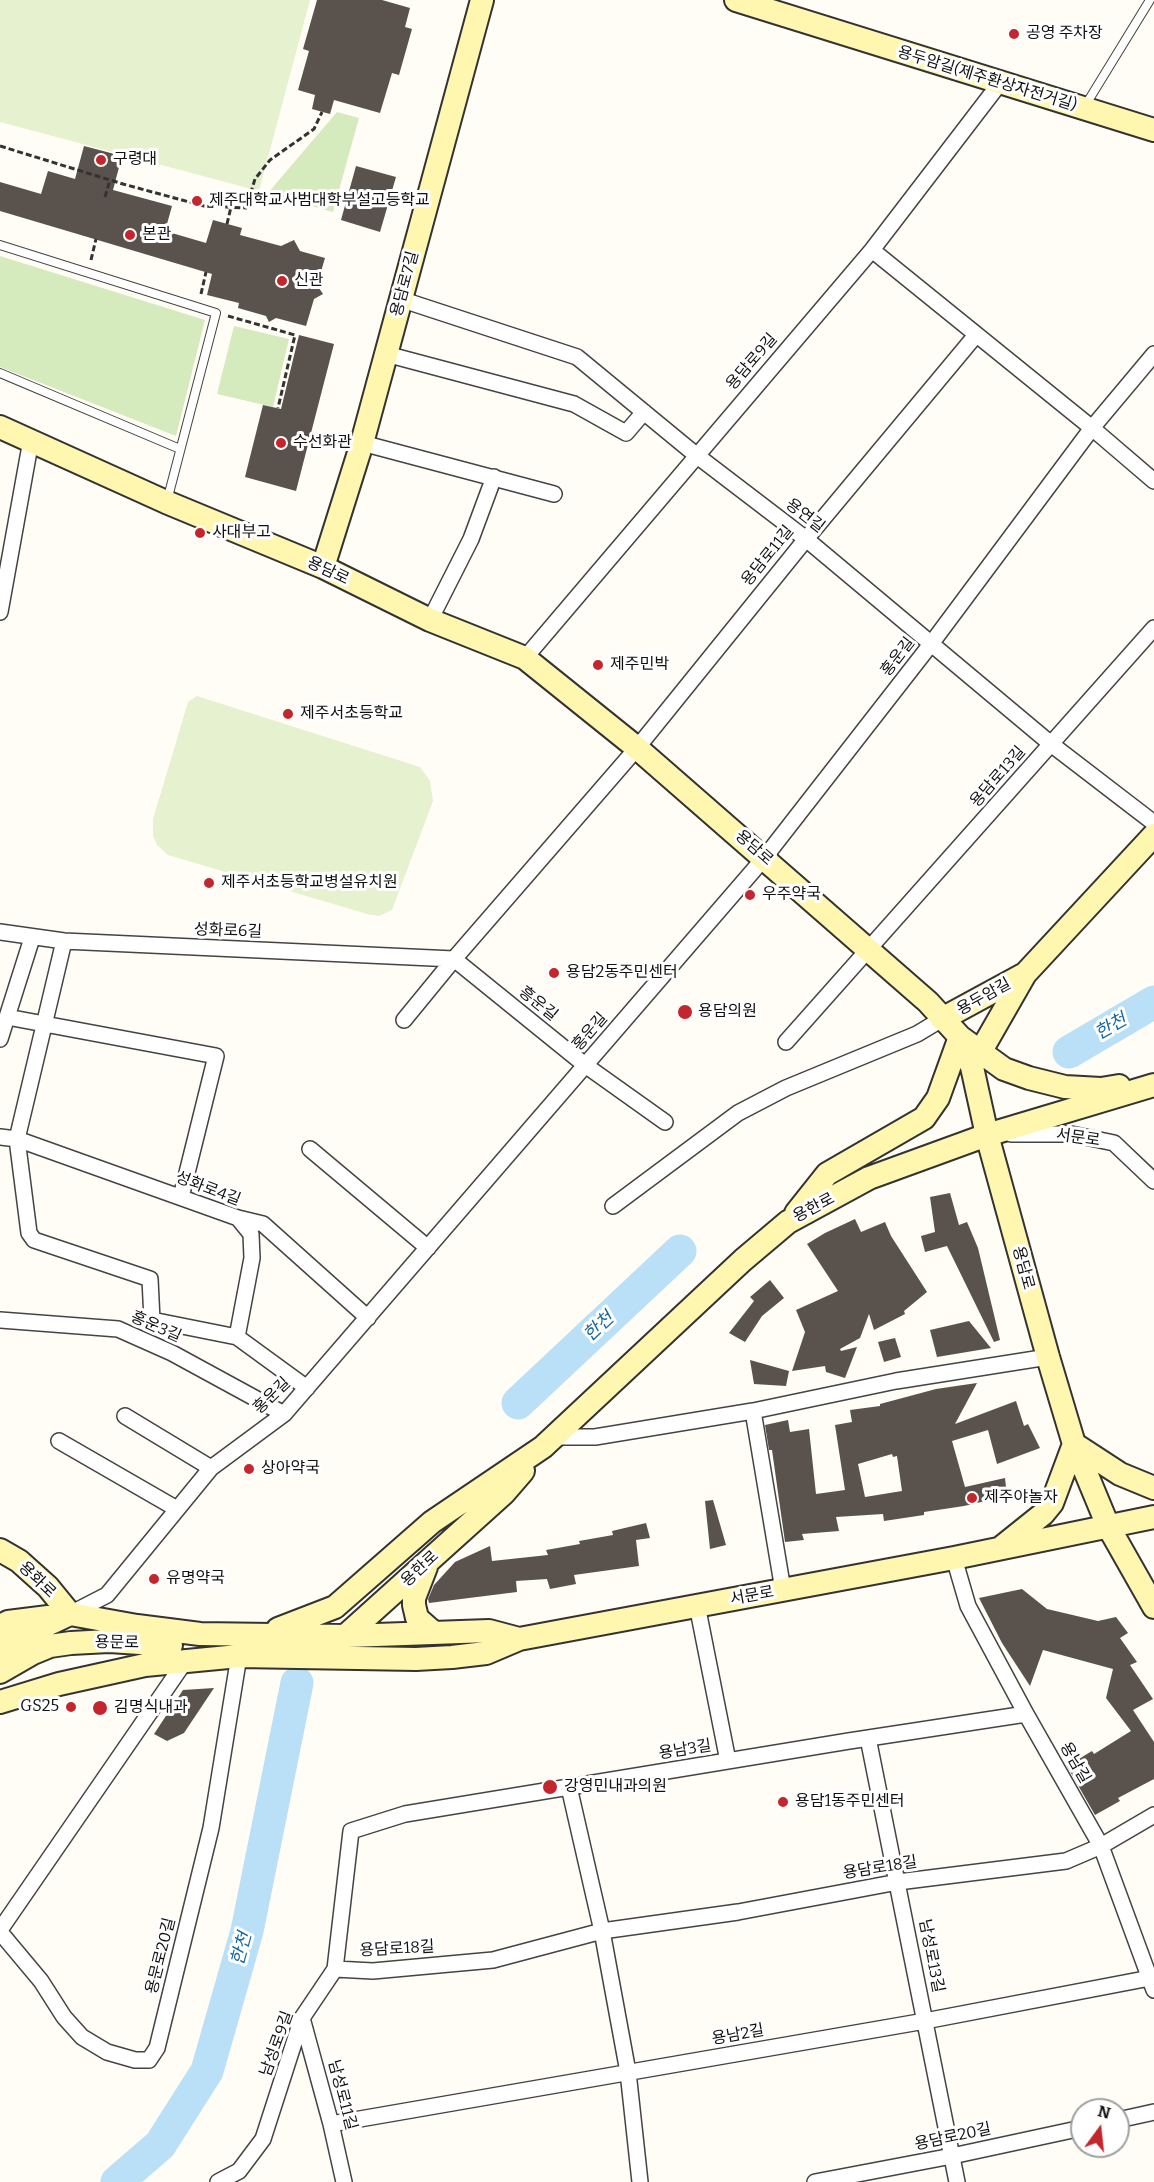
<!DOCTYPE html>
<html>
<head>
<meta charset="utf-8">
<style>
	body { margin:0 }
	#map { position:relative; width:1154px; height:2182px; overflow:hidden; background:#fffdf5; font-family:Bitter,serif }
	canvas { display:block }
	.north { position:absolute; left:1070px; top:2098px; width:60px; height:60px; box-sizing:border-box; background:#fff; border:2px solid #a0a0a0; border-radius:50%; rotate:15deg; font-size:16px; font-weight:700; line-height:24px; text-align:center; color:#111 }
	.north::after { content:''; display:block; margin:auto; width:21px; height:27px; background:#c4262e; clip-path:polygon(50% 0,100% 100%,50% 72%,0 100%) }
</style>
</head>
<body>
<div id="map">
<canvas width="1154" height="2182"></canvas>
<div class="north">N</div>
</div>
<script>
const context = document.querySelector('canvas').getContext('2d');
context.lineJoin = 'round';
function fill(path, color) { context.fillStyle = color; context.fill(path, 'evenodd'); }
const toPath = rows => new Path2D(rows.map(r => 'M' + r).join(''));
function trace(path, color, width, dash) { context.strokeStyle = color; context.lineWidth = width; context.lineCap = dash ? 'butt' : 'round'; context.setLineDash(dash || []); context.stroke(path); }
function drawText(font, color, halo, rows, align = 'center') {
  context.font = font + ' Bitter,"Noto Sans KR",serif'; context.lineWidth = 6; context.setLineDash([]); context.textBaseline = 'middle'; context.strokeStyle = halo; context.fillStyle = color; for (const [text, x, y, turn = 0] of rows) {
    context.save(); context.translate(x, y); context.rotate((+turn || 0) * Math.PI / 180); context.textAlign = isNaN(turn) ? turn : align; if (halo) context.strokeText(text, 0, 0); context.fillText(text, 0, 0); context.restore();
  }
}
fill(toPath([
	[337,112,359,118,333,212,267,194],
	[0,256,205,320,176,436,0,367],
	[234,326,289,339,273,407,217,394]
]), '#d5ebbd');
fill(toPath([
	[0,0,310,0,259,191,0,122],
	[197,696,420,767,430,781,433,801,392,910,379,916,367,914,168,855,157,845,153,836,153,819,188,702]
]), '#e6f2cf');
trace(toPath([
	[1069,1052,1154,1002],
	[518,1403,680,1251],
	[117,2182,160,2145,207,2071,247,1931,297,1683]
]), '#b9e0f7', 33);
fill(toPath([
	[317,0,382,0,410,8,405,27,412,29,399,75,392,73,380,113,334,100,330,114,312,109,315,95,298,90,309,51,303,49],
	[84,146,122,156,113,190,172,206,165,231,206,243,213,220,242,228,240,235,281,246,294,240,300,251,325,258,317,285,323,294,314,299,306,326,276,318,269,322,266,316,238,308,239,303,207,295,212,274,0,211,0,182,41,194,48,171,75,179],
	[356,166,396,177,380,232,341,220],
	[299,335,334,344,296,491,245,477,263,405,281,409],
	[950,1193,959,1225,967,1222,978,1248,1000,1340,994,1342,947,1246,925,1252,921,1236,935,1232,930,1197],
	[855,1219,861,1232,885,1222,891,1236,927,1292,904,1311,905,1314,874,1330,869,1314,860,1338,840,1349,841,1351,857,1347,845,1378,826,1372,825,1366,792,1371,805,1332,796,1310,838,1291,807,1244,825,1233],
	[770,1280,784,1298,762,1316,745,1342,729,1333,754,1301,750,1297],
	[969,1321,991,1348,937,1357,930,1330],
	[895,1338,901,1357,884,1362,878,1342],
	[750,1360,789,1371,786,1386,754,1384],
	[977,1383,955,1424,1016,1401,1024,1426,1028,1424,1040,1448,997,1464,988,1430,952,1441,965,1487,1005,1478,1007,1496,964,1506,924,1512,924,1515,884,1521,883,1514,836,1517,839,1531,802,1534,804,1540,785,1542,772,1450,769,1450,765,1425,788,1420,790,1432,809,1429,816,1494,845,1490,835,1425,852,1422,850,1410,880,1406,880,1404,936,1389],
	[892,1454,893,1457,897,1456,902,1491,865,1497,858,1464],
	[713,1500,726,1545,710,1549,705,1501],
	[646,1523,650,1538,636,1540,639,1566,574,1575,576,1584,550,1589,547,1579,516,1581,517,1592,429,1603,428,1599,434,1585,455,1562,490,1546,492,1561,548,1555,546,1550,580,1544,579,1541,613,1535,612,1531],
	[1022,1589,1047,1609,1098,1621,1116,1617,1128,1633,1120,1638,1137,1662,1130,1665,1153,1699,1133,1710,1154,1742,1154,1779,1118,1798,1120,1801,1095,1815,1067,1766,1092,1751,1094,1754,1131,1731,1106,1698,1113,1669,1043,1650,1030,1686,1002,1643,979,1598],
	[214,1688,184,1733,167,1741,154,1734,183,1690]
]), '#5a524d');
const lane = toPath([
	[1085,106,1150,0],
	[0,245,216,313,167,501],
	[0,373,180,449]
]);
const street = toPath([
	[872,250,1092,428,1154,481],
	[400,299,577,357,696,455,806,539,1051,744,1154,823],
	[386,354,574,404,626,433,644,412],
	[362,443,554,494],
	[0,612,31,440],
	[430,620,471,539,494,477],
	[525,658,872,250,1000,83],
	[0,932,64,941,454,959],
	[64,941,17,1139,29,1233,34,1240,150,1279,152,1320,237,1337],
	[454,959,585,1065,665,1122],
	[7,1017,216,1056,181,1197],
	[404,1020,454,959,637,748,806,539,976,335],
	[0,1039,32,938],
	[786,1042,1154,628],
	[1011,1134,1071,1134,1114,1143,1154,1181],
	[0,1137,17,1139,238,1218,251,1234,252,1258,237,1337,307,1388],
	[310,1149,428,1248],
	[613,1206,738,1113,786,1088,917,1034,942,1019],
	[238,1218,263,1224,368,1318],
	[0,1320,118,1329,172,1353,284,1414],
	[753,1411,783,1590],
	[125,1416,211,1468],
	[555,1437,595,1437,668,1425,753,1411,896,1381,1048,1357],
	[59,1441,177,1509],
	[954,1558,968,1606,1026,1714,1101,1846,1154,1990],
	[697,1605,728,1761],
	[70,1614,107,1595,211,1468,284,1414,765,857,931,644,1092,428,1154,354],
	[868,1738,957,2182],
	[569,1787,602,1931,628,2072,640,2182],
	[0,1930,186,1660],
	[0,1932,41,1981,64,2017,82,2037,107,2052,135,2060,149,2060,157,2048,211,1828,239,1656],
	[335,1969,373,1971,493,1960,602,1931,738,1912,898,1882,1066,1861,1101,1846,1154,1815],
	[302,2018,331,2124,344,2182],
	[1118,2120,1154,2112],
	[331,2124,925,2021,1150,1978],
	[218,2182,239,2171,263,2139,302,2018,335,1969,351,1831,405,1814,849,1741,1026,1714],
	[815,2182,952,2156,1082,2128]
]);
const secondary = toPath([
	[736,0,1154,130],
	[0,427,166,502,323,567,430,620,525,658,637,748,928,1002,960,1037,972,1067,987,1135,1048,1357,1074,1444,1108,1526,1154,1607],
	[323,567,362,443,482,0],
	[942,1019,1023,975],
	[974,1063,1025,974,1154,835],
	[796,1213,827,1174,924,1118,938,1098,960,1037,1004,1069,1029,1078,1065,1087,1101,1089,1119,1086],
	[1003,1546,1043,1514,1052,1503,1074,1444,1120,1474,1154,1488],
	[0,1550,19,1561,48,1587,70,1614],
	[426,1567,414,1598,414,1605,417,1618,434,1633],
	[0,1626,8,1622,48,1617],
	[278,1629,335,1607,432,1522,543,1447,743,1260,788,1222,869,1178,987,1135,1154,1085],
	[343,1638,504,1493,523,1471],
	[0,1650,21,1637,70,1614,137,1626,200,1634,348,1636,489,1631,519,1639,954,1558,1154,1517],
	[0,1672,33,1653,50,1646,71,1643,109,1641,171,1645],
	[0,1702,59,1684,145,1665,239,1656,416,1659,452,1657,486,1653,519,1639]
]);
trace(lane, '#444', 10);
trace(street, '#444', 18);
trace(secondary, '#333', 26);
trace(toPath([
	[0,146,123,184,204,206,246,208,255,179,270,160,314,129,322,112],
	[105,197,110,180],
	[227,224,231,207],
	[91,260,96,239],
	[201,294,206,272],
	[228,316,295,335,278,408]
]), '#333', 3, [6, 3]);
trace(lane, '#fff', 8);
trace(street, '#fff', 15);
trace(secondary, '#fff6b0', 22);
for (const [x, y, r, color] of [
	[1014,34,6,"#c4262e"],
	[101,160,6,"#c4262e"],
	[197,201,6,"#c4262e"],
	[130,235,6,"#c4262e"],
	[282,281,6,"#c4262e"],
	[281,443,6,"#c4262e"],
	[200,533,6,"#c4262e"],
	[598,665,6,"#c4262e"],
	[288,714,6,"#c4262e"],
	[209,883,6,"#c4262e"],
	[750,895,6,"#c4262e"],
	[554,973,6,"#c4262e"],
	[685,1012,8,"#c4262e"],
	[249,1469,6,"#c4262e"],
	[972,1498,6,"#c4262e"],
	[154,1579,6,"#c4262e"],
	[71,1707,6,"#c4262e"],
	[100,1708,8,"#c4262e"],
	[550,1787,8,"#c4262e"],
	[783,1802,6,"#c4262e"]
]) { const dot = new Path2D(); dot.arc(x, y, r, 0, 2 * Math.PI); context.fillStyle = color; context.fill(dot); trace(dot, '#fff', 2); }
drawText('16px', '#111', '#fff', [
	["공영 주차장",1026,34],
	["구령대",113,160],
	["제주대학교사범대학부설고등학교",209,201],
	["본관",142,235],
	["신관",294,281],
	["수선화관",293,443],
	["사대부고",212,533],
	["제주민박",610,665],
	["제주서초등학교",300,714],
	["제주서초등학교병설유치원",221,883],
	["우주약국",762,895],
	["용담2동주민센터",566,973],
	["용담의원",698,1012],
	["상아약국",261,1469],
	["제주야놀자",984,1498],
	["유명약국",166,1579],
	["GS25",59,1707,"right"],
	["김명식내과",114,1708],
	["강영민내과의원",564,1787],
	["용담1동주민센터",795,1802]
], 'left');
drawText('16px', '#111', '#fff', [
	["용두암길(제주환상자전거길)",987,79,17],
	["용담로7길",405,284,-75],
	["용담로9길",752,362,-49],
	["용연길",805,516,38],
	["용담로11길",768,556,-51],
	["용담로",328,571,25],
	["홍운길",898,657,-52],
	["용담로13길",998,777,-49],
	["용담로",754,848,41],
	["성화로6길",228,931,2],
	["용두암길",984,997,-29],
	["흥운길",538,1004,39],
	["홍운길",590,1032,-49],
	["서문로",1078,1138,8],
	["성화로4길",208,1189,21],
	["용한로",814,1208,-28],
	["용담로",1023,1268,75],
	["홍운3길",156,1327,24],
	["홍운길",272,1396,-44],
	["용한로",420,1569,-43],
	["용화로",37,1580,44],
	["서문로",752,1596,-10],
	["용문로",117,1643,1],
	["용남3길",685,1750,-9],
	["용남길",1075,1763,60],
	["용담로18길",880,1868,-9],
	["용담로18길",397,1949,-3],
	["용문로20길",161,1956,-76],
	["남성로13길",931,1956,79],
	["용남2길",738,2035,-10],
	["남성로9길",277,2044,-70],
	["남성로11길",342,2095,75],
	["용담로20길",953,2137,-12]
]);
drawText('italic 18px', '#1768a6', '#fff', [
	["한천",1111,1027,-30],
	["한천",599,1327,-43],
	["한천",242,1949,-75]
]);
</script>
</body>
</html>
